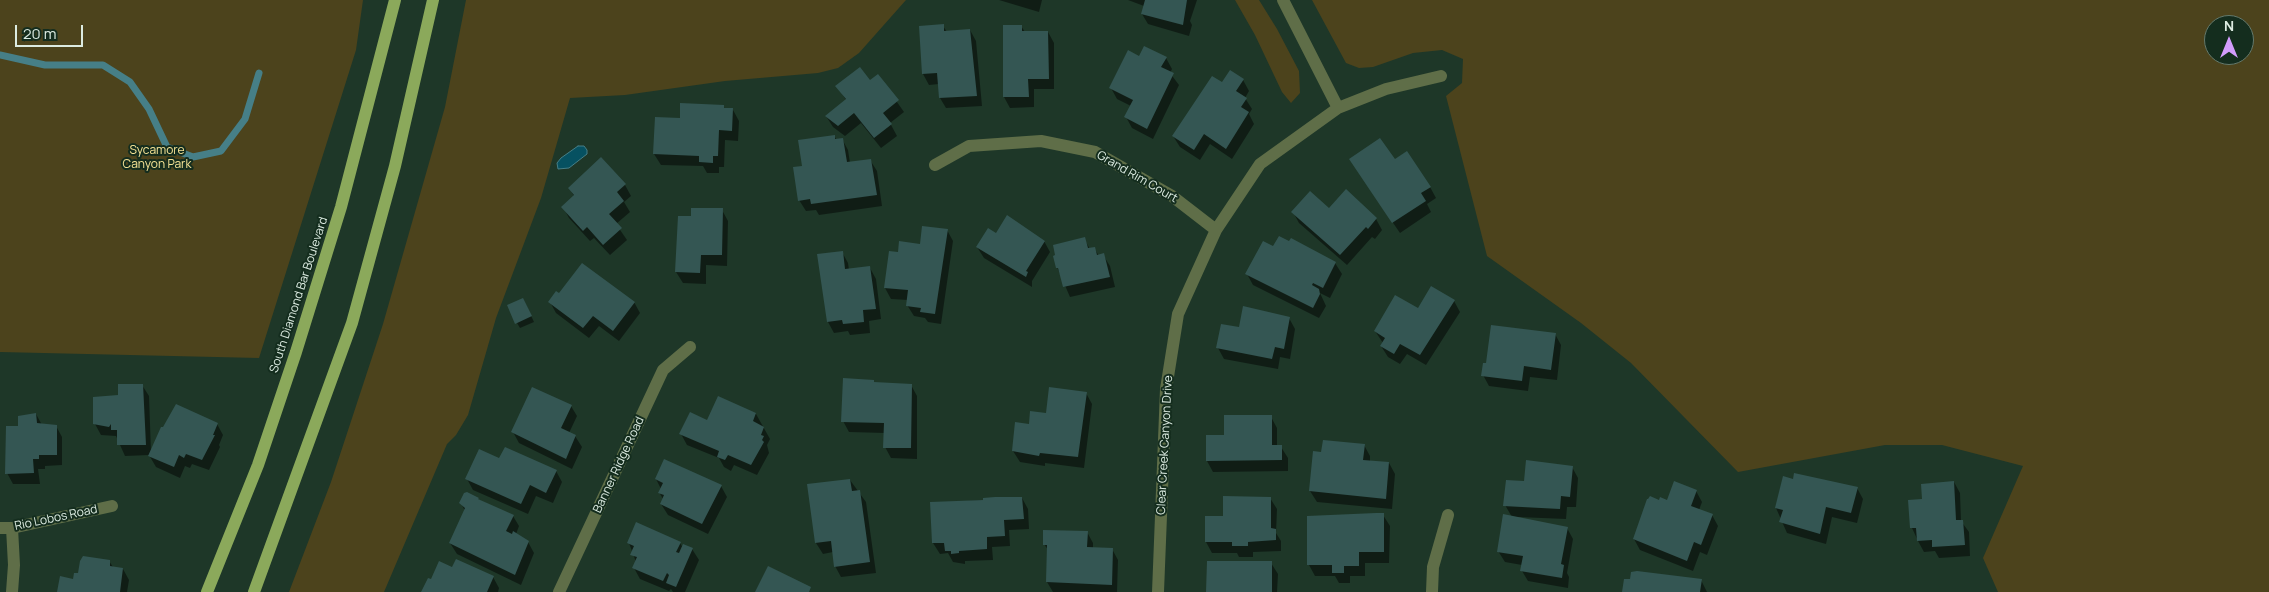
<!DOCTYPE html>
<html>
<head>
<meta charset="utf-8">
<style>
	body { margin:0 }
	#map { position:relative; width:2269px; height:592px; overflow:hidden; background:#1e3728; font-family:Manrope,sans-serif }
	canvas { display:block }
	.north { position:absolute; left:2204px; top:15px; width:50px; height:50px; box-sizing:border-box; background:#142d1e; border:1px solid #64796c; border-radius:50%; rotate:0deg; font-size:14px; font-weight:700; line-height:20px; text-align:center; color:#dcebe1 }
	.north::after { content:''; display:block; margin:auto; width:18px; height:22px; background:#d39cfc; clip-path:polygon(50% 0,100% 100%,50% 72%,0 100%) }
	.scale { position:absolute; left:15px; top:25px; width:68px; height:22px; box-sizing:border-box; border:2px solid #dcebe1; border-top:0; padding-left:6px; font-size:15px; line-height:18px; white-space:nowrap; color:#dcebe1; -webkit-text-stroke:4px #142d1e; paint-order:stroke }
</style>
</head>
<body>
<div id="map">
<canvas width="2269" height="592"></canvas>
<div class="north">N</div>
<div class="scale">20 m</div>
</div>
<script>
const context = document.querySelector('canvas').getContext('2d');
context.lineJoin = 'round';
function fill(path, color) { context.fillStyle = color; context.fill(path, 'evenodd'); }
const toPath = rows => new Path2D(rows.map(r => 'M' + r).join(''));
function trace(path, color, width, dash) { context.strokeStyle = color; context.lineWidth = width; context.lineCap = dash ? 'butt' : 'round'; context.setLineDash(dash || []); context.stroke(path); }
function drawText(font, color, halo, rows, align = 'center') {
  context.font = font + ' Manrope,sans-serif'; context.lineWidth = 4; context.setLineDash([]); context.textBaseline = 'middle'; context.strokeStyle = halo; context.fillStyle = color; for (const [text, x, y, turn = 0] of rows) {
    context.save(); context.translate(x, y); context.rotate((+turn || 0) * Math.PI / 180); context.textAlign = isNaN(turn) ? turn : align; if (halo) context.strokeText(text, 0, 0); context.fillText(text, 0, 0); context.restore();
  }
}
fill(toPath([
	[0,0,363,0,356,50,259,358,0,352],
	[466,0,906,0,859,53,838,68,818,73,725,81,625,95,570,98,541,198,496,318,468,415,456,435,447,444,384,592,289,592,331,482,383,324,445,107],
	[1235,0,1259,0,1277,29,1299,71,1300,93,1291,103,1282,92,1255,35],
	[1312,0,2269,0,2269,592,1998,592,1983,558,2023,466,1942,445,1885,445,1738,472,1631,363,1581,323,1487,256,1446,96,1462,83,1463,59,1442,50,1413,53,1373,67,1359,68,1346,63],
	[2214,25,2244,25,2244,55,2214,55]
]), '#4c431c');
const water = toPath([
	[578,146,584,146,587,150,587,154,569,168,558,169,557,163,561,158,578,146]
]);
fill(water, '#065161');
trace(water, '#467f87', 1);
fill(toPath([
	[999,0,1042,0,1039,12],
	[1128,0,1197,0,1190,21,1192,25,1189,36,1148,24,1142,14,1144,6],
	[943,26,947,32,970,30,976,41,982,106,946,108,940,98,939,84,929,85,923,74],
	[1021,26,1025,32,1048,32,1054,43,1054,89,1034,89,1034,107,1010,108,1004,97],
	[1140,57,1166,58,1172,69,1170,73,1179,85,1153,139,1132,128,1126,117,1131,106,1117,99,1111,88],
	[878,75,904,112,890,123,897,136,881,148,861,123,845,136,833,127,826,116,846,100,837,86,870,81],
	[1243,80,1249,91,1245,98,1252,109,1249,114,1254,124,1232,159,1210,144,1200,160,1180,147,1173,136,1223,84],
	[723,106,725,109,733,110,739,121,738,141,725,140,724,167,719,167,719,173,707,173,703,166,661,165,654,154,681,119],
	[834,136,837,140,842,139,848,150,850,163,870,160,877,171,882,206,819,215,816,210,806,211,799,200,803,167],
	[1357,170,1430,187,1436,198,1427,204,1431,212,1400,233],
	[625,185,631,196,624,202,630,212,616,224,627,240,610,255,594,238,590,241,569,218,563,207,574,196,569,188],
	[722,210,728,221,727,266,706,265,706,284,683,283,676,272,679,218,692,218],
	[1329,210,1376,219,1382,230,1375,239,1372,237,1347,265,1299,223,1293,212],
	[947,230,953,241,941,324,928,322,925,318,914,316,907,305,908,300,891,299,885,288,899,254,921,246],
	[996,234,1044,241,1050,252,1032,281,1032,287,984,258,977,247],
	[1084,239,1090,249,1094,248,1099,256,1103,255,1110,266,1115,287,1070,297,1057,267],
	[1291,240,1335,263,1342,274,1330,298,1320,293,1326,306,1319,318,1253,285,1247,274,1274,248,1290,243],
	[842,252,848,263,849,270,870,268,876,279,881,319,869,321,870,333,850,335,848,331,834,333,828,322],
	[1454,301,1460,312,1426,365,1407,354,1400,364,1388,357,1381,346,1383,343,1375,331,1418,310],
	[550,302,634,302,640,313,619,341,599,326,589,338,556,313],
	[526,305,534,322,520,328,517,323],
	[1289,318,1295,329,1290,359,1280,357,1278,369,1224,359,1218,348,1240,329],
	[1555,334,1561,345,1557,380,1530,377,1528,391,1489,386,1483,375],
	[875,384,911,385,917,396,917,459,891,458,885,447,885,433,849,432,843,421],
	[142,385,149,396,151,452,217,424,223,435,219,445,220,447,209,470,192,464,190,468,185,466,180,478,156,467,149,455,125,456,116,436,101,435,95,424,119,396],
	[1086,393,1092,404,1084,468,1045,463,1045,466,1020,462,1013,451,1030,425],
	[719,397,756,414,770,439,767,445,769,453,757,475,734,465,731,471,724,467,719,458,687,445,681,434,708,422],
	[571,406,577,416,569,433,575,436,582,447,572,469,519,443,513,432],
	[36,414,42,425,56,426,62,437,62,465,45,466,45,469,38,469,40,484,13,484,7,473,20,427],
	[1271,417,1277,428,1277,447,1281,447,1288,458,1288,471,1213,472,1207,461,1225,437],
	[1364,445,1370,456,1370,461,1389,463,1395,474,1392,509,1317,502,1310,491,1323,453],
	[500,460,556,471,562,482,553,503,536,496,528,514,473,490,467,479],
	[1572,467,1578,478,1576,507,1567,507,1566,519,1518,517,1518,518,1567,528,1573,539,1567,573,1569,577,1568,588,1528,581,1522,571,1522,565,1505,562,1498,551,1512,517,1505,505,1526,483],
	[656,479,721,486,727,497,708,534,668,515,661,504,663,499,659,492,661,489],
	[850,480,866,502,876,573,841,577,835,566,833,552,823,554,816,543,809,485],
	[1794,480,1857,488,1863,499,1857,523,1832,517,1826,544,1787,533,1776,508],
	[1954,482,1960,493,1961,521,1969,532,1970,556,1939,558,1935,551,1924,552,1918,541,1912,528,1909,501,1924,500],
	[1696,491,1702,502,1699,510,1712,515,1718,526,1707,555,1700,552,1693,571,1640,550,1634,539,1659,502,1667,502],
	[467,494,513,516,519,526,516,534,528,542,534,553,521,585,457,554,450,543,465,511,461,503],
	[1022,498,1028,509,1029,529,1009,530,1010,546,992,547,993,560,965,561,965,564,953,562,948,553,940,554,933,543,931,503],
	[1270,498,1277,509,1276,533,1281,541,1281,551,1253,552,1253,557,1239,557,1237,553,1212,553,1206,542,1224,518],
	[1383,515,1390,526,1389,563,1365,563,1365,576,1350,576,1350,583,1339,583,1335,576,1315,576,1309,565],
	[1087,532,1093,543,1093,549,1112,549,1118,560,1117,592,1053,592,1047,582,1048,550,1044,544],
	[629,543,680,543,683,548,692,549,699,560,685,592,673,592,671,589,669,591,640,579,634,568,636,562],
	[109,561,113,567,123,569,129,580,127,592,58,592,74,581],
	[1271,563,1278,574,1277,592,1207,592],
	[452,568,493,577,499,588,498,592,423,592,432,581],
	[1701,580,1707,592,1624,592]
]), '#0007');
trace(toPath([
	[0,55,45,65,103,65,130,82,149,109,167,147,193,157,221,151,245,119,259,73]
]), '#467f87', 7);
fill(toPath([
	[1145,0,1187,0,1183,25,1141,14],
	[944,24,944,31,970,29,977,96,939,98,937,73,922,74,919,26],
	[1003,25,1022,25,1022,31,1048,31,1049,79,1028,79,1029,97,1003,97],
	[1144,46,1167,57,1161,67,1174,73,1147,129,1124,117,1133,100,1109,88,1128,50,1139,56],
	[860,67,870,80,878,74,899,100,883,113,892,124,874,138,854,113,838,126,825,116,846,99,835,86],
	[1230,70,1244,79,1236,91,1247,98,1241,107,1249,112,1226,149,1204,134,1194,150,1172,136,1212,76,1222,82],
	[680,103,724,105,724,108,733,108,732,131,719,130,718,156,713,156,713,163,699,162,699,156,653,154,655,117,680,118],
	[835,135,835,139,843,138,847,162,871,159,877,195,811,204,810,199,798,201,793,167,802,166,798,140],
	[1380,138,1395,159,1407,151,1431,187,1421,193,1426,201,1392,223,1349,159],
	[601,157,626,184,617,192,624,201,609,214,622,228,603,245,587,227,583,231,561,207,574,195,568,188],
	[1346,189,1377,218,1368,229,1366,227,1340,255,1291,212,1310,191,1329,208],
	[691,208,723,208,722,255,701,255,700,273,675,272,678,216,691,216],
	[1007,215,1045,241,1026,271,1028,272,1026,277,976,247,988,228,996,233],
	[922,226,948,229,935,314,920,312,921,308,906,306,908,290,884,288,889,251,898,252,899,241,920,244],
	[1279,236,1289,241,1291,238,1336,262,1323,288,1313,283,1312,285,1319,289,1320,294,1313,308,1245,274,1263,241,1273,246],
	[1085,237,1088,248,1095,247,1097,255,1104,253,1110,277,1063,287,1058,268,1056,268,1053,256,1055,255,1053,245],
	[843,251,845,269,870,266,876,309,863,310,864,322,843,324,842,320,827,322,817,254],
	[582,263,635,302,613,331,593,316,583,328,548,302,556,291,559,293],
	[1431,286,1455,300,1420,355,1400,344,1394,354,1380,346,1385,338,1374,331,1395,295,1418,308],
	[523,298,532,316,515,324,507,305],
	[1243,306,1290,317,1284,349,1275,347,1272,359,1216,348,1221,324,1239,327],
	[1491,325,1556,333,1551,370,1524,366,1522,381,1481,376,1483,363,1486,363],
	[843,378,874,380,874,382,912,384,911,448,883,448,884,423,841,422],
	[118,384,143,384,146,445,117,445,117,430,111,430,111,424,109,427,93,424,93,397,118,395],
	[532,387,572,405,561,428,576,435,566,459,511,432],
	[1049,387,1087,392,1078,457,1040,453,1039,456,1012,451,1015,422,1029,424,1030,411,1046,413],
	[718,396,756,413,753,421,764,427,761,435,764,436,762,440,764,442,751,465,728,455,725,460,717,457,719,451,679,434,690,412,707,420],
	[176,404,218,423,213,435,215,435,202,460,186,454,184,458,179,455,174,467,148,456,161,427,163,427],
	[36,413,37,423,57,425,57,455,39,455,39,459,33,459,34,473,5,474,6,426,18,426,18,416],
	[1224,415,1272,415,1272,445,1282,445,1282,460,1206,461,1206,435,1224,435],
	[1323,440,1365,444,1363,460,1389,462,1386,499,1309,491,1313,451,1321,452],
	[505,447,557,470,546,493,530,485,521,504,465,479,479,449,499,458],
	[664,459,722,485,702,524,660,504,664,495,658,493,663,483,655,479],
	[1526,460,1573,466,1570,497,1561,496,1560,509,1503,506,1506,480,1524,481],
	[1794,473,1858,487,1851,513,1826,507,1820,534,1779,522,1783,510,1775,508,1783,476,1793,479],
	[850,479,852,491,860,490,870,562,834,567,831,541,815,543,807,484],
	[1674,481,1697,490,1691,506,1713,514,1701,545,1694,542,1687,561,1633,539,1647,499,1648,499,1650,496,1659,500,1660,497,1667,500],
	[1954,481,1956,520,1963,520,1965,545,1932,547,1932,540,1917,541,1916,528,1910,528,1908,500,1922,499,1921,484],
	[467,492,479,498,478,499,514,515,506,531,512,534,513,531,529,541,515,575,449,543,465,508,459,503,464,493],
	[1223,496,1271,497,1271,528,1276,529,1276,540,1248,542,1248,546,1232,546,1232,542,1205,542,1205,516,1223,516],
	[995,497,1022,497,1024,519,1004,520,1005,536,987,537,987,549,959,551,959,553,951,554,951,551,945,551,944,543,932,543,930,502,983,500,983,498],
	[1376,513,1384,513,1384,552,1359,552,1359,566,1344,566,1344,573,1332,573,1332,565,1307,565,1307,516],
	[1503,514,1568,527,1561,564,1564,565,1562,578,1520,571,1523,556,1497,552],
	[636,522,681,542,676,552,679,553,683,544,693,548,676,587,666,583,669,575,667,573,663,581,632,568,637,557,630,555,634,546,627,543],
	[1043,530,1088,531,1087,547,1113,548,1112,585,1046,582,1047,545,1043,545],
	[83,556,110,560,110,566,123,568,120,592,57,592,60,576,73,579,74,573,78,573,80,561],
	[456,559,494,576,487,592,421,592,428,578,431,579,439,561,452,567],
	[1207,561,1272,561,1272,592,1206,592],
	[768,566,811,587,809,592,755,592],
	[1637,571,1702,579,1700,592,1622,592,1624,579,1630,579,1631,572]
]), '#345653');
trace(toPath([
	[1283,0,1338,108],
	[935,165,969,146,1041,141,1095,152,1172,196,1216,230],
	[0,528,12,528,112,506],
	[12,528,14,565,12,592],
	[559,592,663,370,690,347],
	[1158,592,1166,389,1178,314,1216,230,1260,164,1338,108,1386,89,1441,76],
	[1432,592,1433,567,1448,515]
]), '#5f6e48', 12);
trace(toPath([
	[207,592,258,465,296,352,341,207,395,0],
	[254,592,352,323,395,166,433,0]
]), '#8ba95b', 12);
drawText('12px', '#f6e395', '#142d1e', [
	["Sycamore",157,151],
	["Canyon Park",157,165]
]);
drawText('12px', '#dcebe1', '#142d1e', [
	["Grand Rim Court",1137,177,30],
	["South Diamond Bar Boulevard",299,295,-72],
	["Clear Creek Canyon Drive",1165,445,-87],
	["Banner Ridge Road",619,465,-65],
	["Rio Lobos Road",56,518,-12]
]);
</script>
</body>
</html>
